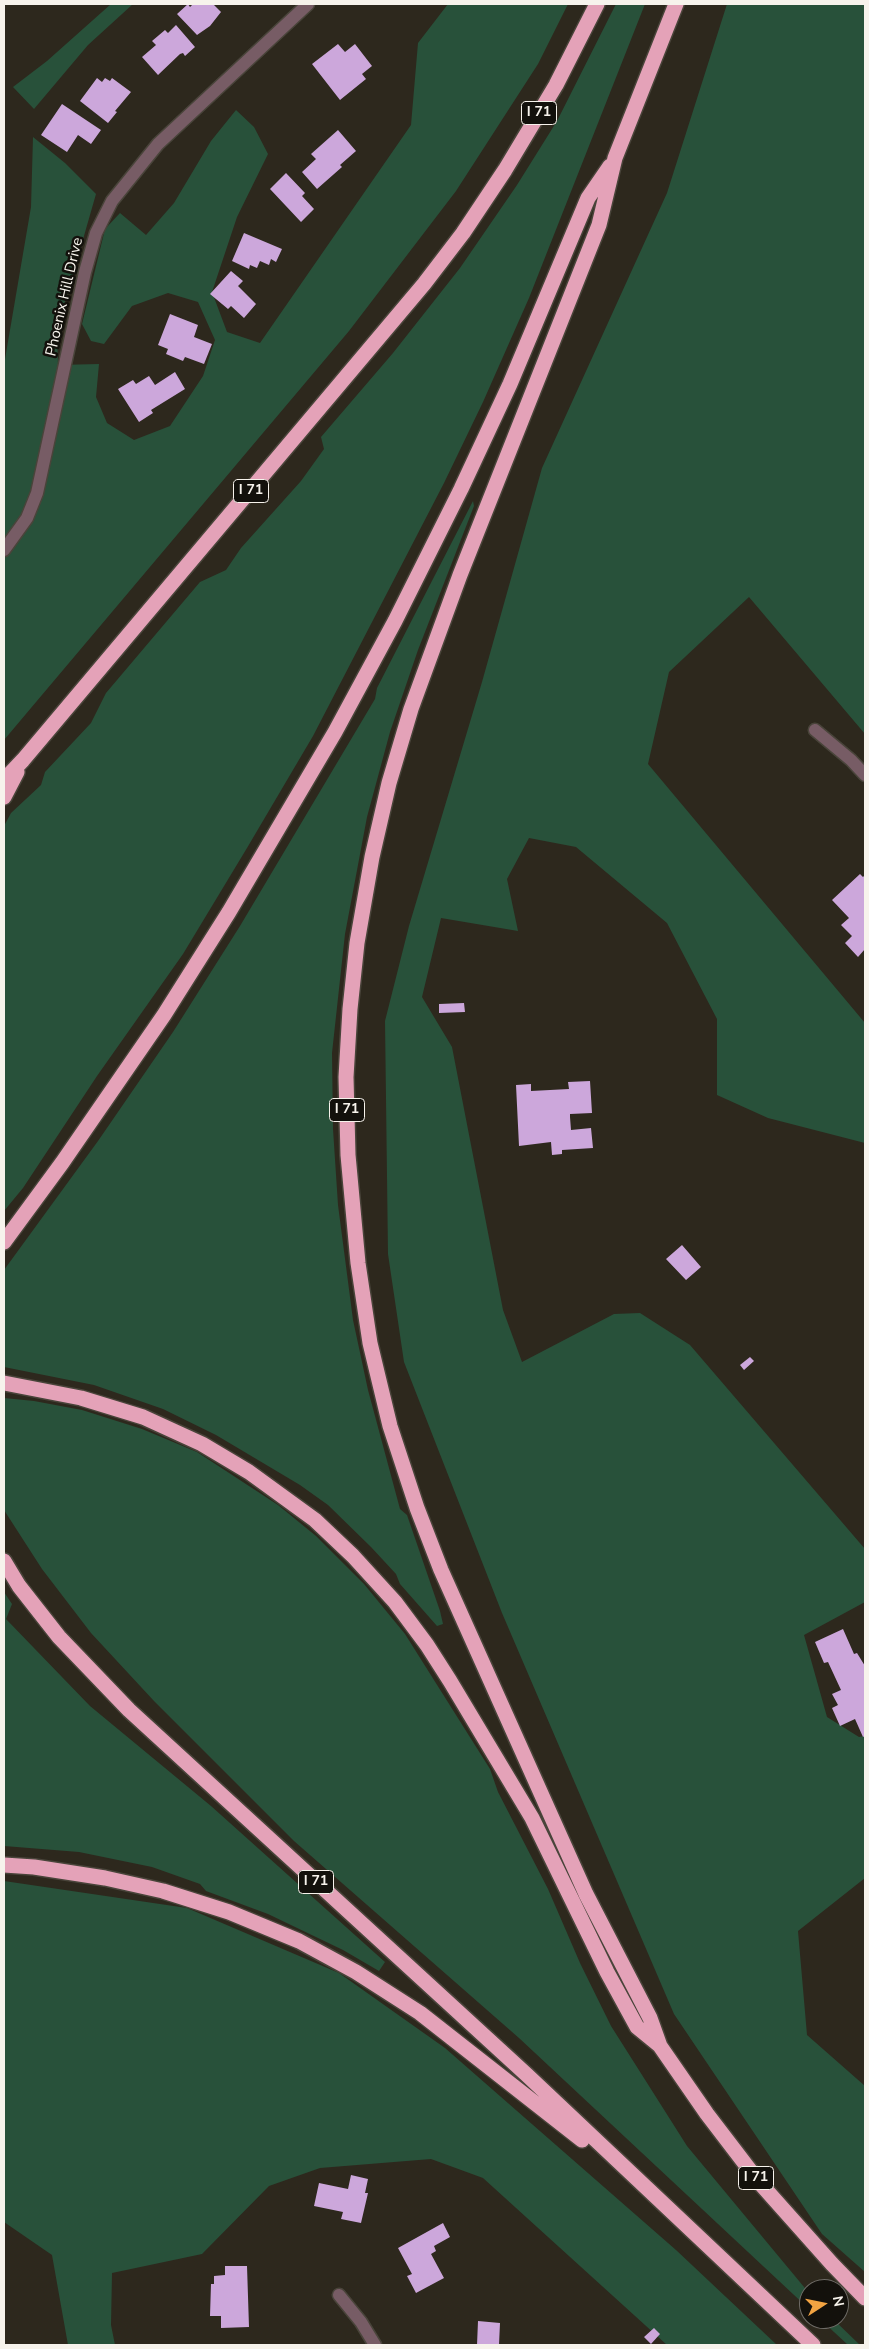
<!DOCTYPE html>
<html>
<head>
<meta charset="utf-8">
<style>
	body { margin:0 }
	#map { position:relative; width:869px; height:2349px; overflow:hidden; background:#2d281d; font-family:"Nunito Sans",sans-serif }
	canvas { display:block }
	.frame { position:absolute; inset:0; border:5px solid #f7f3ec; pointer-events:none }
	.north { position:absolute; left:799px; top:2279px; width:50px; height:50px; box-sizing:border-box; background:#13110c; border:1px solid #6e6b66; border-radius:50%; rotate:79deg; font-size:14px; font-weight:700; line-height:20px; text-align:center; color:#f7f3ec }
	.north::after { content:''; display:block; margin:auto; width:18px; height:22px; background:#f3a442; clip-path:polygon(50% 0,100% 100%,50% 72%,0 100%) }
</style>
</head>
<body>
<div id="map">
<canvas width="869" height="2349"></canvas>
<div class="frame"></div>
<div class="north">N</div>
</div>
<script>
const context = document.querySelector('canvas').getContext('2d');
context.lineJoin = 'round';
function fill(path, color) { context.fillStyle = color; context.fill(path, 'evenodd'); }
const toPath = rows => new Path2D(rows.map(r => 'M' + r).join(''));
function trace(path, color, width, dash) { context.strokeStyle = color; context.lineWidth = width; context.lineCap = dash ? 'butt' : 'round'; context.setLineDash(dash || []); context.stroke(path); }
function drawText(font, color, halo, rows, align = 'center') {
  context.font = font + ' "Nunito Sans",sans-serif'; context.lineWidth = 5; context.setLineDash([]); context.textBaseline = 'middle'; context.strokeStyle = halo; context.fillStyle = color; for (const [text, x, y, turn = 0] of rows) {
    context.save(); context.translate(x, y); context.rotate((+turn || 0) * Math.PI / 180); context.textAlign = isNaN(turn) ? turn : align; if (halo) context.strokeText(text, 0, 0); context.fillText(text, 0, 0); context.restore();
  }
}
fill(toPath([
	[111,4,133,4,88,45,34,109,13,87,47,61],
	[448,4,568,4,538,64,456,191,349,331,4,740,4,365,31,207,33,137,65,163,96,194,57,330,58,365,99,364,96,397,107,423,134,440,170,426,203,376,215,340,198,302,168,293,132,306,104,344,91,341,82,324,105,229,120,213,146,235,174,203,211,141,236,110,254,127,268,154,237,217,212,292,227,332,260,343,411,125,418,43],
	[616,4,645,4,529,298,483,402,444,483,313,736,247,848,183,954,97,1076,23,1188,4,1211,4,826,11,813,41,785,45,772,91,723,106,693,200,582,226,570,241,548,301,481,324,449,321,437,393,353,460,268,517,185,557,121],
	[727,4,865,4,865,734,749,597,669,672,648,764,865,1023,865,1143,768,1118,717,1095,717,1019,667,923,576,847,529,838,507,879,518,931,441,918,422,997,452,1047,503,1310,522,1362,614,1314,640,1313,690,1345,865,1549,865,1602,804,1635,827,1717,859,1737,865,1736,865,1878,798,1931,807,2035,865,2086,865,2272,822,2234,674,2014,502,1613,404,1362,388,1254,385,1021,409,926,482,682,542,468,667,193],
	[473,501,474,506,418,650,390,732,367,817,345,934,332,1053,333,1129,338,1205,353,1320,368,1390,400,1509,407,1515,440,1611,443,1624,437,1626,400,1584,396,1574,371,1547,328,1505,300,1485,216,1435,163,1409,94,1385,4,1367,4,1270,98,1141,173,1032,240,926,375,699,377,688],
	[4,1398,34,1401,82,1410,142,1429,197,1452,278,1505,316,1536,364,1584,405,1634,490,1769,498,1792,548,1889,580,1963,611,2026,687,2146,809,2293,809,2309,519,2038,294,1841,154,1701,91,1633,42,1569,4,1510],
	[4,1592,12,1604,6,1619,90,1706,211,1806,385,1962,379,1971,343,1950,268,1914,206,1891,200,1884,152,1867,79,1852,4,1846],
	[4,1881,187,1908,339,1973,445,2048,676,2250,777,2345,667,2345,483,2178,431,2159,320,2168,269,2186,202,2254,112,2273,111,2325,115,2345,68,2345,52,2255,4,2222],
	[820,2319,833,2319,860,2345,848,2345]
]), '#28513a');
fill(toPath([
	[188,4,190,7,193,4,213,4,221,12,210,26,197,35,177,14],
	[176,25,195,47,185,56,183,53,180,54,158,75,142,57,156,45,152,41,165,30,168,33],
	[338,44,345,52,355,44,372,66,362,74,366,79,340,100,312,64],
	[97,78,102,82,105,78,110,81,112,78,131,92,115,111,117,112,108,123,80,101],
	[62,104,101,130,91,144,78,135,67,152,41,135],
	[338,130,356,151,340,165,342,167,317,189,302,172,316,159,311,154],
	[286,173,305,193,302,196,314,209,301,222,270,189],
	[244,233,282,249,276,262,271,259,269,265,260,261,257,268,250,265,249,269,232,261],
	[231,271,243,281,238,286,256,304,244,318,231,306,228,309,210,294],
	[170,314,198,325,194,337,212,344,204,364,185,357,183,361,166,354,168,349,158,345],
	[175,372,185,389,151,410,153,413,139,422,118,389,133,380,136,384,149,376,155,385],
	[860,874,863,877,865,875,865,949,858,957,845,943,852,936,841,925,849,918,832,900],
	[464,1003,465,1012,439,1013,439,1004],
	[590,1081,592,1113,570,1114,570,1117,571,1130,591,1128,593,1148,562,1150,562,1154,552,1155,551,1142,519,1146,516,1085,531,1084,531,1091,569,1089,568,1082],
	[682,1245,701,1267,686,1280,666,1259],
	[750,1357,754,1361,744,1370,740,1365],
	[843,1629,854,1654,857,1653,865,1666,865,1736,863,1737,855,1719,840,1726,832,1708,838,1705,832,1694,841,1690,828,1662,824,1663,815,1642],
	[351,2175,368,2179,365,2193,368,2193,361,2223,341,2219,343,2212,314,2206,319,2183,348,2189],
	[443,2223,450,2237,434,2246,436,2251,431,2254,444,2278,416,2293,407,2276,412,2274,398,2248],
	[225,2266,247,2266,249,2327,221,2328,221,2316,210,2316,211,2284,214,2284,214,2276,225,2275],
	[478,2321,500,2323,499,2345,477,2345],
	[654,2328,660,2334,651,2344,644,2337]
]), '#cca7db');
const minor = toPath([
	[4,550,27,518,37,493,85,272,96,233,112,201,158,144,308,4],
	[815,730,851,760,865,775],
	[339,2295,361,2322,375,2345]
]);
const highway = toPath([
	[676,4,615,158,599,225,460,575,411,709,389,783,372,857,357,943,350,1009,346,1077,348,1155,358,1263,370,1343,390,1426,417,1508,441,1570,586,1894,650,2018,660,2046,707,2114,759,2182,832,2264,865,2298],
	[4,780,23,760,424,284,463,233,505,170,556,85,597,4],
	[4,797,17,772],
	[4,1242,62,1163,164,1015,229,912,335,732,395,621,461,489,510,384,588,198,610,166],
	[4,1383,81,1398,143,1417,202,1444,249,1472,315,1520,353,1556,395,1602,427,1645,450,1681,532,1818,607,1972,637,2027,659,2045],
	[4,1561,19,1586,59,1637,129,1710,527,2075,813,2345],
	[4,1865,34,1867,105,1878,163,1891,229,1912,299,1941,356,1972,420,2013,582,2140]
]);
trace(minor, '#49443a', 15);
trace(highway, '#49443a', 18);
trace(minor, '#775c65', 12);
trace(highway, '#e4a2b8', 15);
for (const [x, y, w] of [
	[539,113,35],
	[251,491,35],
	[347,1110,35],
	[316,1882,35],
	[756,2178,35]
]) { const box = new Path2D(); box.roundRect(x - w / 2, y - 11.5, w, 23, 4); context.fillStyle = '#13110c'; context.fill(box); trace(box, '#f7f3ec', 1); }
drawText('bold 14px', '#f7f3ec', null, [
	["I 71",539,113],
	["I 71",251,491],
	["I 71",347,1110],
	["I 71",316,1882],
	["I 71",756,2178]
]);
drawText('15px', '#f7f3ec', '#13110c', [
	["Phoenix Hill Drive",65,297,-77]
]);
</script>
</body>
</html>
